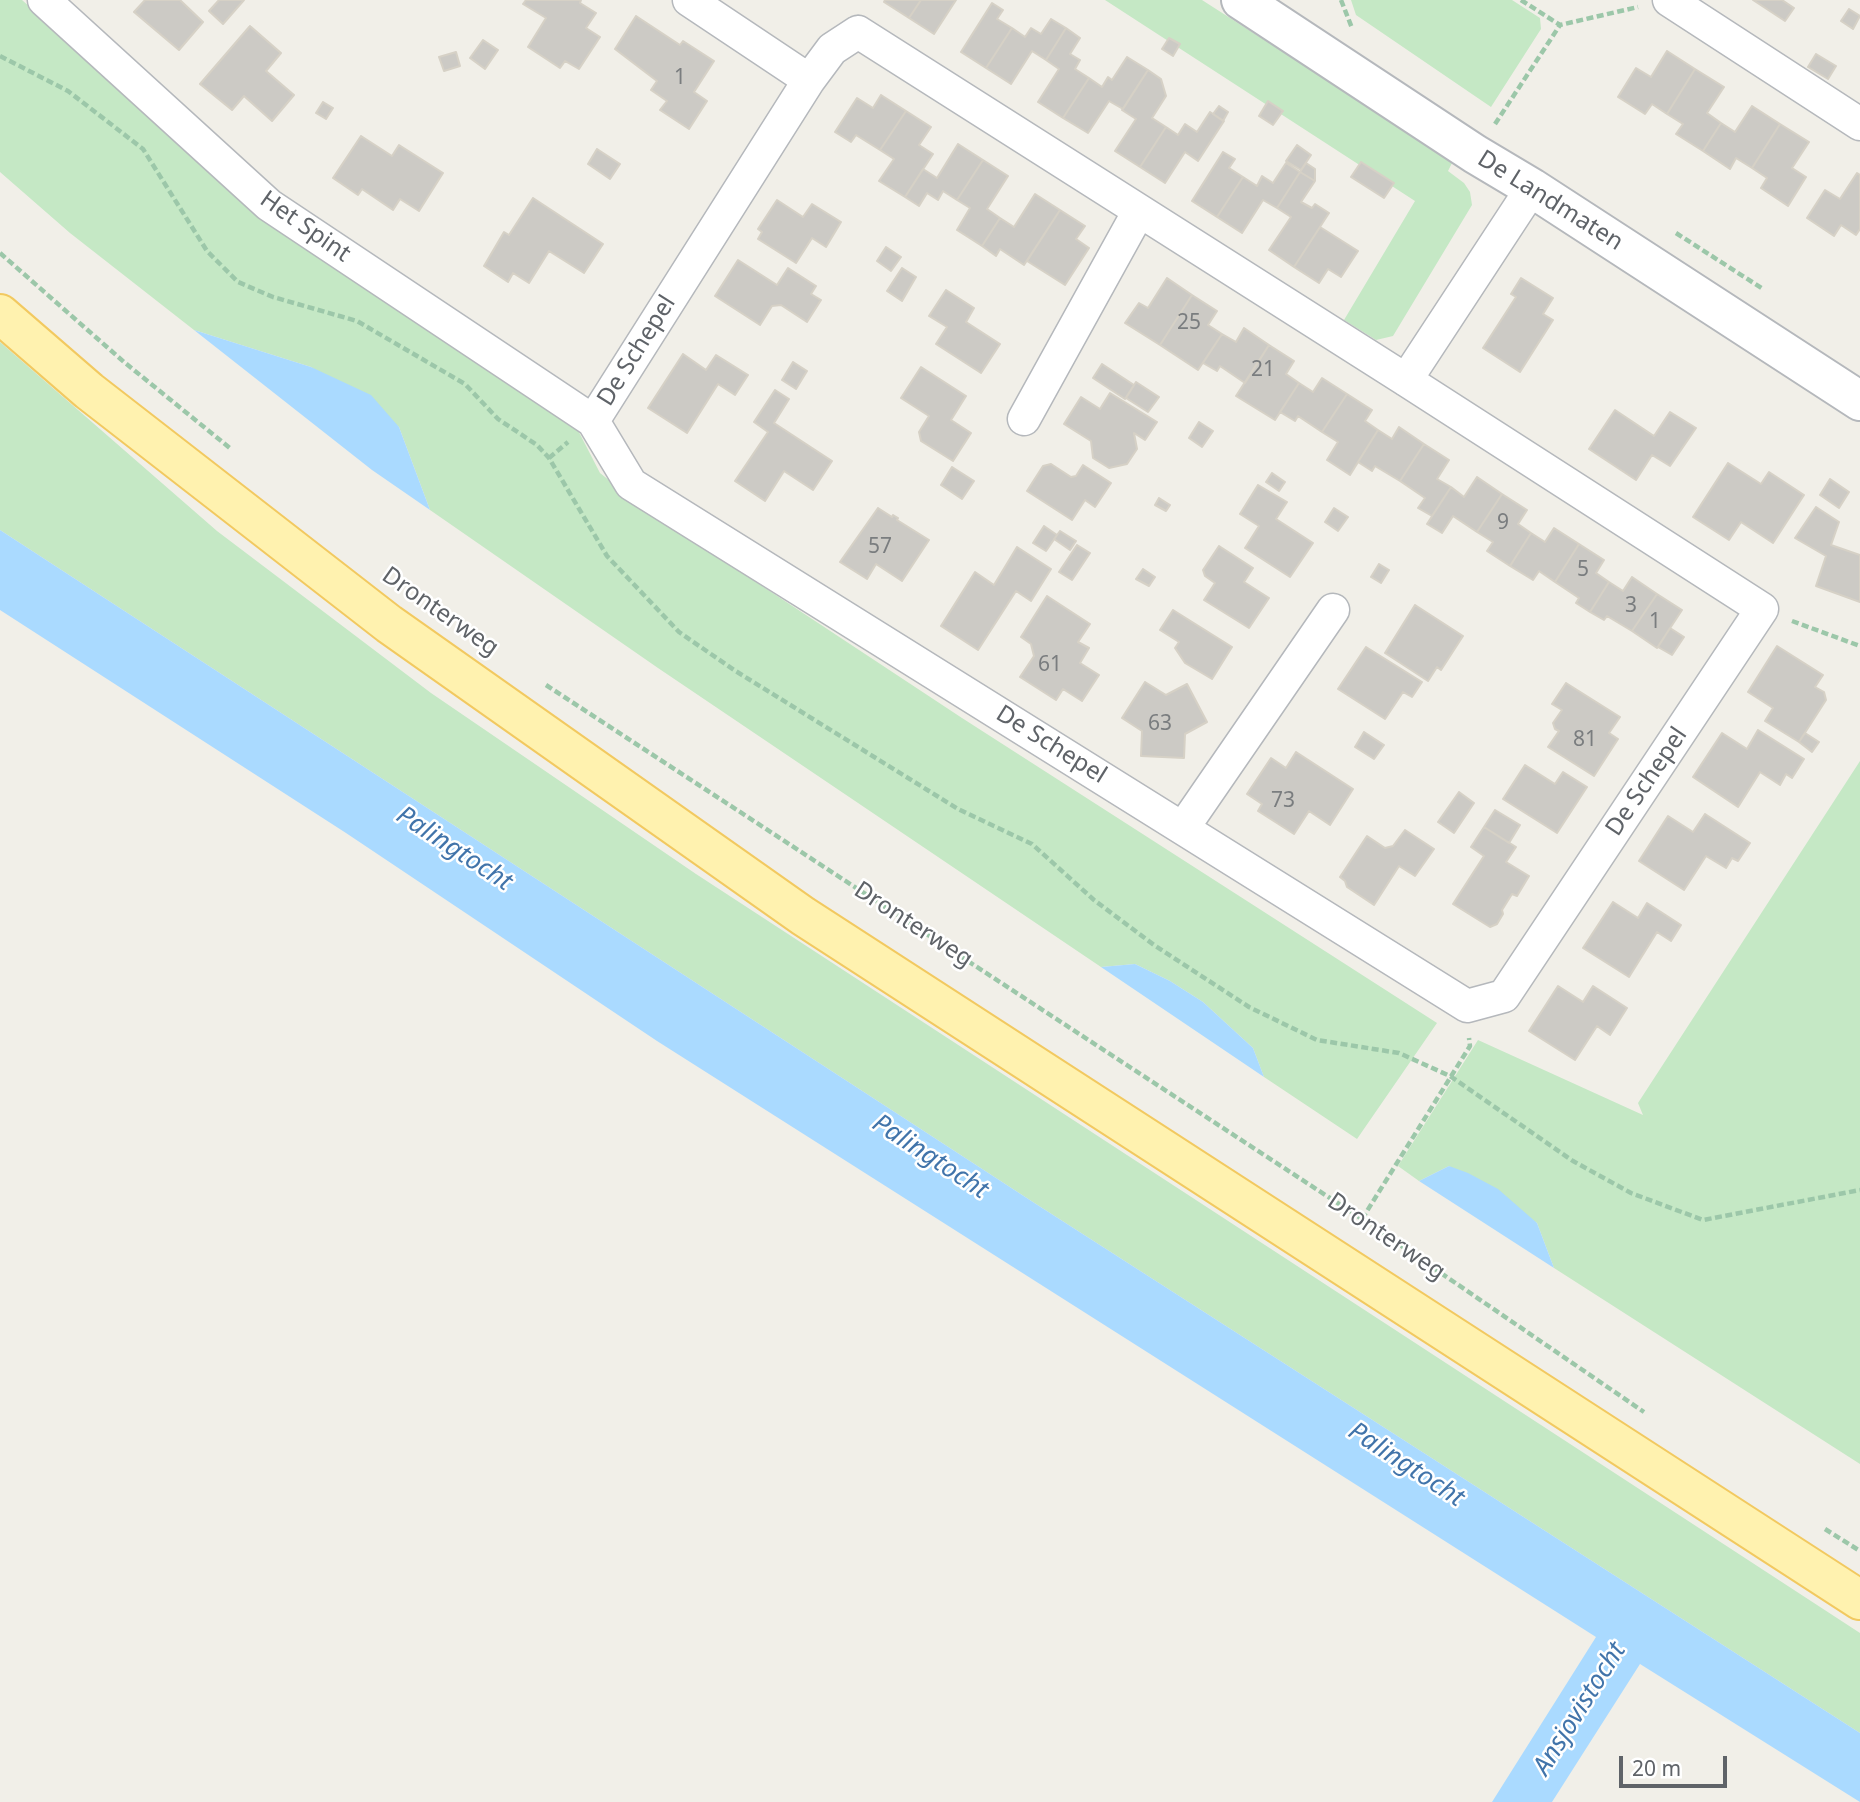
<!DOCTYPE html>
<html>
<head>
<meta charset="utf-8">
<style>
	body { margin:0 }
	#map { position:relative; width:1860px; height:1802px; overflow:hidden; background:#f1efe8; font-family:"Noto Sans",sans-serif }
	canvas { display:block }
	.scale { position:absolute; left:1619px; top:1756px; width:108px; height:32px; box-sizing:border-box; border:4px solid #5f6368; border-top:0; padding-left:9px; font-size:21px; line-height:24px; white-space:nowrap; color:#5f6368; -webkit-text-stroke:5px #fff; paint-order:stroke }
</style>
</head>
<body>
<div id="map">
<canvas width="1860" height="1802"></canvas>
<div class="scale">20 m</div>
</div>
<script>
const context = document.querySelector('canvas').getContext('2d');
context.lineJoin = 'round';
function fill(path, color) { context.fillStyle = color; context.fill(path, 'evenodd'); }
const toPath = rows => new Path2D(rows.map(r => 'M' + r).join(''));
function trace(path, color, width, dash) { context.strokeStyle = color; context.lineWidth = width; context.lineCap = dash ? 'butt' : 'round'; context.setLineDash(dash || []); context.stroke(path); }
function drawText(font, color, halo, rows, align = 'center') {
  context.font = font + ' "Noto Sans",sans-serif'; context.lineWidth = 5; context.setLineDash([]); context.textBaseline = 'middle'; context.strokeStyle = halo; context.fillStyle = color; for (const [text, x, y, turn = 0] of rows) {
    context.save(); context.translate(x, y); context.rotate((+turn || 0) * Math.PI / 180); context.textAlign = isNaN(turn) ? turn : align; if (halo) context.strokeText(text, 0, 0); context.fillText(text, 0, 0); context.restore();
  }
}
fill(toPath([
	[0,0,22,0,137,101,567,409,600,473,644,508,962,718,1437,1023,1357,1139,1264,1077,1253,1048,1203,1002,1170,981,1135,964,1101,967,658,668,430,510,399,427,311,367,194,330,70,233,0,172],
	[1105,0,1202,0,1453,161,1448,171,1464,183,1470,192,1472,205,1393,336,1376,340,1344,320,1415,201],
	[1351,0,1512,0,1540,18,1541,29,1491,107,1356,15],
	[0,342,217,531,431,693,696,874,1860,1633,1860,1733,1036,1204,0,530],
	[1860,761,1860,1464,1554,1268,1537,1223,1449,1166,1419,1181,1398,1166,1478,1040,1643,1115,1638,1103]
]), '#c5e8c5');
fill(toPath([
	[194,330,311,367,371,395,399,427,430,510,372,470],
	[0,530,1036,1204,1860,1733,1860,1802,1640,1664,1552,1802,1492,1802,1596,1637,657,1041,346,833,0,610],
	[1135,964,1170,981,1203,1002,1253,1048,1264,1077,1101,967],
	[1449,1166,1468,1173,1498,1189,1537,1223,1554,1268,1419,1181]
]), '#aadaff');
const building = toPath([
	[145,0,180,0,203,22,179,50,134,12,145,0],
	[219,0,244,0,223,24,209,11,219,0],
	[526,0,581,0,580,3,596,13,586,28,600,37,579,69,565,61,560,68,528,47,546,18,523,4,526,0],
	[885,0,921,0,909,18,884,2,885,0],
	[921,0,956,0,934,34,909,18,921,0],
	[1753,0,1782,0,1794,8,1785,21,1753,0],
	[992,3,1003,10,997,19,1012,28,986,68,961,52,992,3],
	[1849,9,1860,16,1853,29,1841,21,1849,9],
	[636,16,680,45,683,41,714,61,694,92,707,101,689,129,660,110,667,101,651,90,657,81,615,49,636,16],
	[1051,19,1066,28,1046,60,1032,51,1011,84,986,68,1012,28,1025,37,1031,28,1041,34,1051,19],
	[250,26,281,53,266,71,294,95,272,121,244,96,232,110,200,84,250,26],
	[1066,28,1080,38,1070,54,1080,60,1075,69,1089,78,1063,118,1038,102,1059,69,1046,60,1066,28],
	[1169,38,1180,44,1173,56,1162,49,1169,38],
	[483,40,498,50,485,69,470,58,483,40],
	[1667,51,1695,69,1667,114,1652,104,1645,114,1618,97,1636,68,1651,77,1667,51],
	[456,52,460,66,444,71,439,57,456,52],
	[1816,54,1836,66,1828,79,1808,67,1816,54],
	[1127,57,1148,70,1123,109,1109,101,1088,133,1063,118,1089,78,1102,87,1108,77,1112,80,1127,57],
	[1695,69,1724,87,1707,113,1721,123,1703,151,1676,134,1683,124,1667,114,1695,69],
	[1148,70,1161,79,1166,96,1152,118,1166,127,1140,167,1115,151,1136,119,1122,110,1148,70],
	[881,95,906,111,880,150,856,135,851,142,835,132,857,98,873,108,881,95],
	[1268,101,1283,111,1273,125,1259,116,1268,101],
	[323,102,333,108,326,119,316,113,323,102],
	[1219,106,1228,112,1223,121,1213,114,1219,106],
	[1752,106,1780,124,1752,168,1736,158,1730,169,1703,151,1721,123,1735,132,1752,106],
	[906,111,931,127,919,145,933,154,905,197,879,181,894,159,880,150,906,111],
	[1210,112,1224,121,1198,161,1185,152,1165,183,1140,167,1166,127,1178,135,1185,124,1197,132,1210,112],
	[1780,124,1809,142,1792,168,1806,177,1788,206,1761,188,1767,178,1752,168,1780,124],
	[361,136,392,156,399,145,443,173,419,211,400,199,393,210,362,189,358,195,333,178,361,136],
	[958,144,983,160,957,200,943,191,938,200,927,193,919,206,905,197,923,169,937,178,958,144],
	[1297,145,1311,155,1301,170,1286,161,1297,145],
	[597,149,620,164,610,179,588,164,597,149],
	[1223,152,1235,159,1229,168,1243,177,1217,217,1192,201,1223,152],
	[983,160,1008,176,987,209,1000,218,982,246,957,230,970,208,957,200,983,160],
	[1361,162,1394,183,1384,198,1351,177,1361,162],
	[1286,163,1300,172,1277,208,1263,200,1242,233,1217,217,1243,177,1257,186,1262,176,1273,183,1286,163],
	[1306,163,1315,169,1315,181,1300,172,1306,163],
	[1300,172,1315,181,1301,202,1312,208,1315,204,1329,213,1294,267,1269,250,1291,217,1277,208,1300,172],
	[1857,173,1860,175,1860,229,1856,235,1841,225,1834,236,1807,218,1825,190,1840,199,1857,173],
	[1035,194,1060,210,1024,265,1000,249,996,256,982,246,1000,218,1014,227,1035,194],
	[533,198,603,244,584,273,549,251,529,283,513,273,508,282,484,266,504,232,509,235,533,198],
	[777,200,803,217,812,204,841,222,826,247,812,238,796,263,758,239,762,232,758,229,777,200],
	[1060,210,1085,226,1076,239,1089,248,1065,285,1027,261,1060,210],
	[1320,227,1358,251,1341,277,1328,269,1319,283,1294,267,1320,227],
	[886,247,901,257,891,271,877,261,886,247],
	[738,260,777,285,788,268,816,286,811,294,821,300,807,322,781,305,772,306,760,325,715,296,738,260],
	[902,268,916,277,902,301,887,291,902,268],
	[1167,278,1192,295,1160,345,1125,323,1139,303,1148,308,1167,278],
	[1521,278,1553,298,1543,314,1553,320,1520,372,1483,348,1516,297,1511,294,1521,278],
	[946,290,974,308,966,322,1000,344,981,373,936,344,947,327,929,316,946,290],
	[1192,295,1217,311,1208,325,1222,334,1198,370,1160,345,1192,295],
	[1244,328,1269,345,1245,383,1220,366,1217,371,1203,363,1222,334,1236,342,1244,328],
	[1269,345,1294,361,1286,374,1299,383,1275,420,1236,396,1269,345],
	[683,354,706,370,716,355,748,375,735,395,718,384,687,433,648,408,683,354],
	[793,362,807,371,796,389,782,380,793,362],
	[1102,364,1134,385,1125,399,1093,378,1102,364],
	[921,367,966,396,951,420,971,433,953,461,921,441,919,432,929,416,901,398,921,367],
	[1322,378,1347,394,1322,432,1298,416,1295,421,1280,412,1299,383,1313,392,1322,378],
	[1136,382,1159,397,1148,412,1126,398,1136,382],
	[775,390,789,399,774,423,832,461,813,490,784,471,765,501,735,481,768,432,754,422,775,390],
	[1110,393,1157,422,1145,440,1134,433,1137,449,1127,464,1109,468,1093,458,1091,441,1064,424,1081,397,1100,409,1110,393],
	[1347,394,1372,410,1365,421,1378,430,1350,475,1327,460,1338,442,1322,432,1347,394],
	[1615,410,1654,436,1670,412,1696,428,1670,466,1652,455,1636,480,1589,449,1615,410],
	[1199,422,1213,431,1202,447,1189,438,1199,422],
	[1399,427,1424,444,1400,481,1375,466,1372,471,1358,462,1378,430,1392,439,1399,427],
	[1424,444,1449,460,1437,479,1451,487,1432,516,1418,508,1425,498,1400,481,1424,444],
	[1728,463,1761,484,1769,472,1804,495,1773,543,1741,522,1729,540,1693,517,1728,463],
	[1051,464,1071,477,1076,476,1083,465,1111,483,1095,507,1085,500,1072,520,1027,491,1043,466,1051,464],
	[952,467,974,481,962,499,941,485,952,467],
	[1272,473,1285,482,1279,491,1266,482,1272,473],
	[1477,477,1502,494,1477,532,1453,516,1442,533,1427,524,1451,487,1464,497,1477,477],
	[1830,479,1849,492,1839,508,1820,495,1830,479],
	[1258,485,1287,502,1276,519,1313,543,1290,577,1245,548,1259,526,1240,514,1258,485],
	[1502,494,1527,510,1518,524,1531,533,1510,566,1487,551,1493,542,1477,532,1502,494],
	[1159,498,1170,505,1166,511,1155,505,1159,498],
	[1816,507,1839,522,1831,545,1860,555,1860,602,1816,586,1826,556,1795,538,1816,507],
	[878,508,892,517,893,515,898,518,897,520,929,540,902,581,876,564,867,579,840,562,878,508],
	[1334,508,1348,517,1338,531,1325,522,1334,508],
	[1044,526,1057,535,1046,551,1033,543,1044,526],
	[1554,528,1579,544,1555,582,1539,571,1533,580,1510,566,1531,533,1545,542,1554,528],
	[1060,531,1076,541,1070,550,1054,539,1060,531],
	[1579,544,1604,560,1596,573,1609,582,1590,612,1576,603,1579,598,1555,582,1579,544],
	[1077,545,1090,553,1072,580,1059,572,1077,545],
	[1219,546,1253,568,1244,582,1269,598,1249,628,1204,600,1215,583,1205,576,1203,570,1219,546],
	[1017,547,1051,569,1031,601,1016,591,978,650,941,626,975,572,994,585,1017,547],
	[1379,564,1389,570,1381,583,1371,577,1379,564],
	[1143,569,1155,577,1149,586,1136,579,1143,569],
	[1632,577,1657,594,1632,631,1607,616,1604,620,1590,612,1609,582,1623,591,1632,577],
	[1657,594,1682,610,1657,648,1632,631,1657,594],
	[1047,596,1090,624,1078,642,1089,648,1080,663,1099,675,1082,701,1063,689,1056,700,1020,677,1034,656,1031,644,1021,637,1047,596],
	[1415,605,1463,636,1441,670,1437,667,1428,681,1385,653,1415,605],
	[1173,610,1232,647,1212,679,1185,663,1175,648,1179,642,1160,630,1173,610],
	[1670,628,1684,637,1672,655,1658,647,1670,628],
	[1777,646,1823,675,1815,687,1824,692,1826,700,1799,742,1765,721,1773,708,1748,692,1777,646],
	[1366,647,1422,682,1412,697,1403,692,1385,719,1338,689,1366,647],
	[1145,682,1166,695,1187,684,1207,722,1185,734,1184,758,1141,756,1142,731,1122,718,1145,682],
	[1566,683,1620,717,1609,733,1618,739,1594,776,1548,747,1559,731,1555,729,1553,723,1562,710,1552,704,1566,683],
	[1758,730,1804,759,1792,778,1786,774,1780,785,1760,772,1738,807,1693,777,1722,733,1747,749,1758,730],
	[1364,732,1384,745,1374,759,1355,747,1364,732],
	[1805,733,1819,742,1812,752,1799,742,1805,733],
	[1296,752,1353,789,1330,825,1309,811,1294,834,1258,811,1262,804,1247,794,1271,758,1286,768,1296,752],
	[1525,765,1555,784,1563,772,1587,787,1557,833,1503,799,1525,765],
	[1459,792,1474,803,1454,833,1438,822,1459,792],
	[1495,810,1520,825,1509,843,1484,827,1495,810],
	[1705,814,1750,843,1738,861,1732,858,1726,868,1706,856,1684,890,1639,861,1668,816,1693,832,1705,814],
	[1484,827,1516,847,1506,862,1529,876,1517,896,1512,894,1502,910,1503,914,1497,924,1490,927,1453,904,1484,856,1471,847,1484,827],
	[1405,830,1434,849,1415,876,1399,866,1374,905,1347,887,1345,881,1340,877,1367,836,1385,848,1393,846,1405,830],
	[1613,902,1638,918,1647,903,1681,925,1671,941,1657,932,1629,977,1583,948,1613,902],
	[1558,986,1583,1002,1593,986,1627,1008,1610,1035,1597,1026,1575,1060,1529,1031,1558,986]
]);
fill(building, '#cccac5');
trace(building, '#d6d1c6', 2);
const minor = toPath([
	[44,0,269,205,593,421],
	[689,0,809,80],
	[1669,0,1860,124],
	[858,32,1406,380,1762,609,1504,996,1467,1006,631,484,593,421,809,80,832,49,858,32],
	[1406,380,1532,188],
	[1024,419,1139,211],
	[1183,828,1333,610]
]);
const tertiary = toPath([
	[1241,0,1475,154,1532,188,1860,401]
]);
const primary = toPath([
	[0,314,89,391,389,624,803,916,1860,1600]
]);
trace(minor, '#b5b8bc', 35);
trace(tertiary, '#b5b8bc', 42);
trace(primary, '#f2c960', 42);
trace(toPath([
	[1341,0,1352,28],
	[1521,0,1560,25,1638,7],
	[0,56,68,91,143,149,207,251,238,282,273,297,357,321,465,384,498,419,537,445,549,458,607,556,679,632,734,670,958,809,1032,844,1094,900,1154,945,1249,1007,1317,1040,1399,1053,1450,1076,1573,1161,1631,1193,1703,1220,1860,1190],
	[1495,124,1560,25],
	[1676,233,1763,289],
	[0,253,124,362,231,449],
	[549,458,568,442],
	[1792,621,1860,646],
	[546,685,1362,1219,1644,1412],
	[1362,1219,1470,1046,1469,1038],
	[1825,1529,1860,1551]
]), '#9cc7a9', 4.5, [7, 3.5]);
trace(minor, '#fff', 32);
trace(tertiary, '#fff', 38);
trace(primary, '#fff2af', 38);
drawText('21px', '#7a7d7f', null, [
	["1",680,78],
	["25",1189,323],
	["21",1263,370],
	["9",1503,523],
	["57",880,547],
	["5",1583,570],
	["3",1631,606],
	["1",1655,622],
	["61",1050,665],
	["63",1160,724],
	["81",1585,740],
	["73",1283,801]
]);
drawText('24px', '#5f6368', '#fff', [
	["De Landmaten",1550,201,32],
	["Het Spint",305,227,35],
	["De Schepel",637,351,-58],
	["Dronterweg",440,612,35],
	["De Schepel",1051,745,32],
	["De Schepel",1647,782,-56],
	["Dronterweg",913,925,33],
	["Dronterweg",1386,1237,34]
]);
drawText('italic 26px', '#4174aa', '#fff', [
	["Palingtocht",454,849,33],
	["Palingtocht",930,1157,33],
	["Palingtocht",1406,1465,33],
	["Ansjovistocht",1580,1709,-58]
]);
</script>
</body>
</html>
